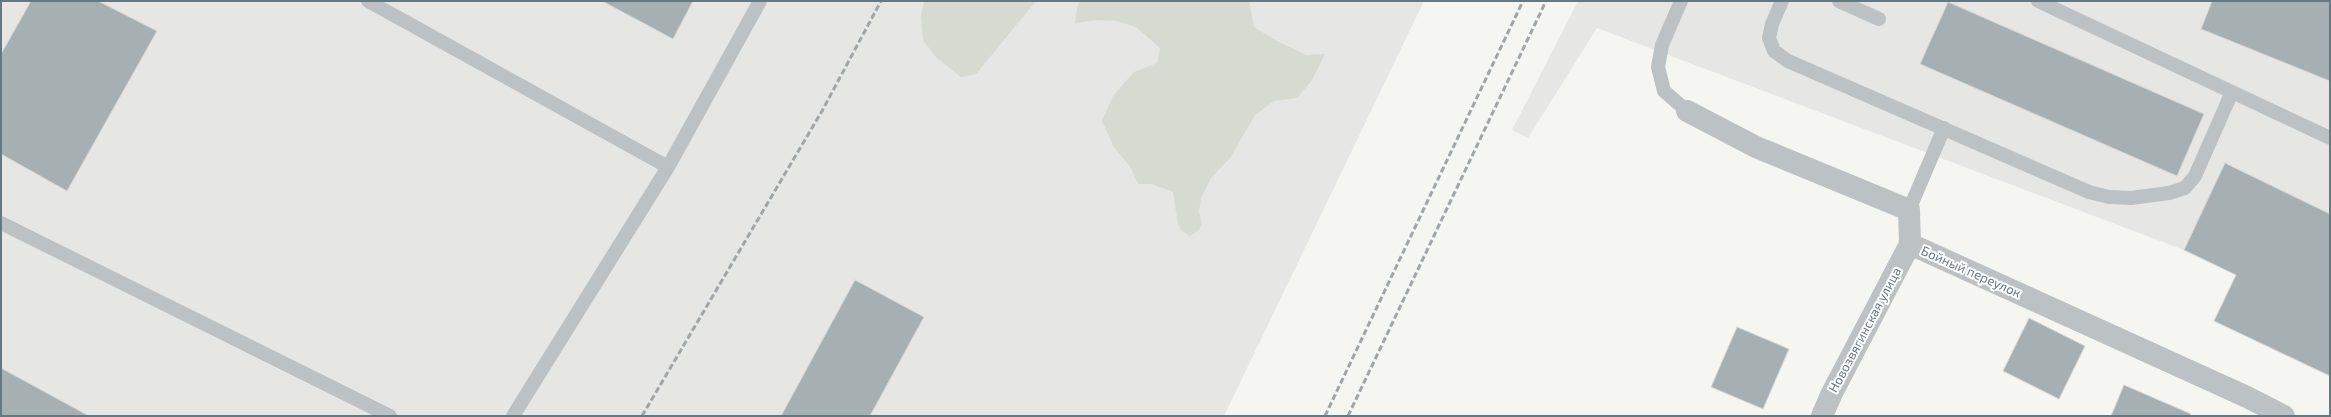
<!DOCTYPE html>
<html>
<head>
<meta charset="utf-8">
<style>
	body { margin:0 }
	#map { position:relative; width:2331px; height:417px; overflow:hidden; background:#f5f5f2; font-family:"Exo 2",sans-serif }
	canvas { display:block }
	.frame { position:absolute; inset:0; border:2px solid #667981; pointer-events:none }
</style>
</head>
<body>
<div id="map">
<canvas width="2331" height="417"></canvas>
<div class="frame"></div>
</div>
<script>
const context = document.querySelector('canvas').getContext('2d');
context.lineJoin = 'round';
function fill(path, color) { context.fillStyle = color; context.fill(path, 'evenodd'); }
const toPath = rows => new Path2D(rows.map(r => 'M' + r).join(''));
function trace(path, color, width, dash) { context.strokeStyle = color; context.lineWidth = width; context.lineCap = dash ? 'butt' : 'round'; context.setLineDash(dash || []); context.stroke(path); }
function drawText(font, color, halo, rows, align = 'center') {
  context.font = font + ' "Exo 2",sans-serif'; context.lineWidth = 4; context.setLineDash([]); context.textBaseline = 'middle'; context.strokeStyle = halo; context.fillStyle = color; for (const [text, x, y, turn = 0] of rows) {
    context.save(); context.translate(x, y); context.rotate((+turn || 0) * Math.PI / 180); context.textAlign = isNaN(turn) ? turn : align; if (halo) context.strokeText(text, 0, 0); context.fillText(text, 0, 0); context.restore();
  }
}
fill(toPath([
	[1,1,1424,1,1224,416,1,416],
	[1578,1,2330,1,2330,316,2184,250,1597,28,1528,138,1512,130]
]), '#e6e6e5');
fill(toPath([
	[924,1,1036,1,976,74,961,77,936,57,923,40,921,15],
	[1080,1,1249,1,1254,27,1275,40,1306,55,1325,54,1312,80,1297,98,1274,101,1255,115,1230,158,1211,178,1201,198,1199,212,1202,223,1199,230,1190,236,1182,231,1178,224,1173,192,1152,184,1138,184,1131,168,1114,147,1102,121,1113,96,1134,72,1157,63,1160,48,1136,27,1117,21,1097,20,1075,23,1077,8]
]), '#d6dad1');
const building = toPath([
	[31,1,98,1,157,31,67,191,1,154,1,54,31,1],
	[602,1,693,1,673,39,602,1],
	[2212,1,2330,1,2330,81,2201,29,2212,1],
	[1948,2,2204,114,2177,176,1920,64,1948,2],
	[2225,163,2330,214,2330,376,2214,321,2236,275,2184,250,2225,163],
	[855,280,924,317,870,416,781,416,855,280],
	[2029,318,2085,346,2059,399,2003,371,2029,318],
	[1737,327,1789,349,1763,409,1711,387,1737,327],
	[1,368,89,416,1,416,1,368],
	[2124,385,2191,414,2190,416,2111,416,2124,385]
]);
fill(building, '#a6afb2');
trace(building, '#d7d6d5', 1);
trace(toPath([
	[368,1,668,167],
	[1681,1,1662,45,1658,67,1664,91,1687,111],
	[1782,1,1772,24,1769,38,1774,51,1788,61,2089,192,2109,197,2131,198,2169,193,2185,188,2195,176,2232,92],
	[1839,1,1879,19],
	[2038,1,2330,138],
	[1909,210,1944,128],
	[1,223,390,416],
	[513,416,668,167,760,1]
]), '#bcc2c4', 14);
trace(toPath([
	[1687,111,1756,147,1909,210,1910,244,2247,397,2284,416],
	[1822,416,1832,393,1910,244]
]), '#bcc2c4', 22);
trace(toPath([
	[642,416,822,111,881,1],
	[1325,416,1523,1],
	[1348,416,1546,1]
]), '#9ea6aa', 3, [6, 3]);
drawText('13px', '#667981', '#fff', [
	["Бойный переулок",1971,272,24],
	["Новозвягинская улица",1865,330,-62]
]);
</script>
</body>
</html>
